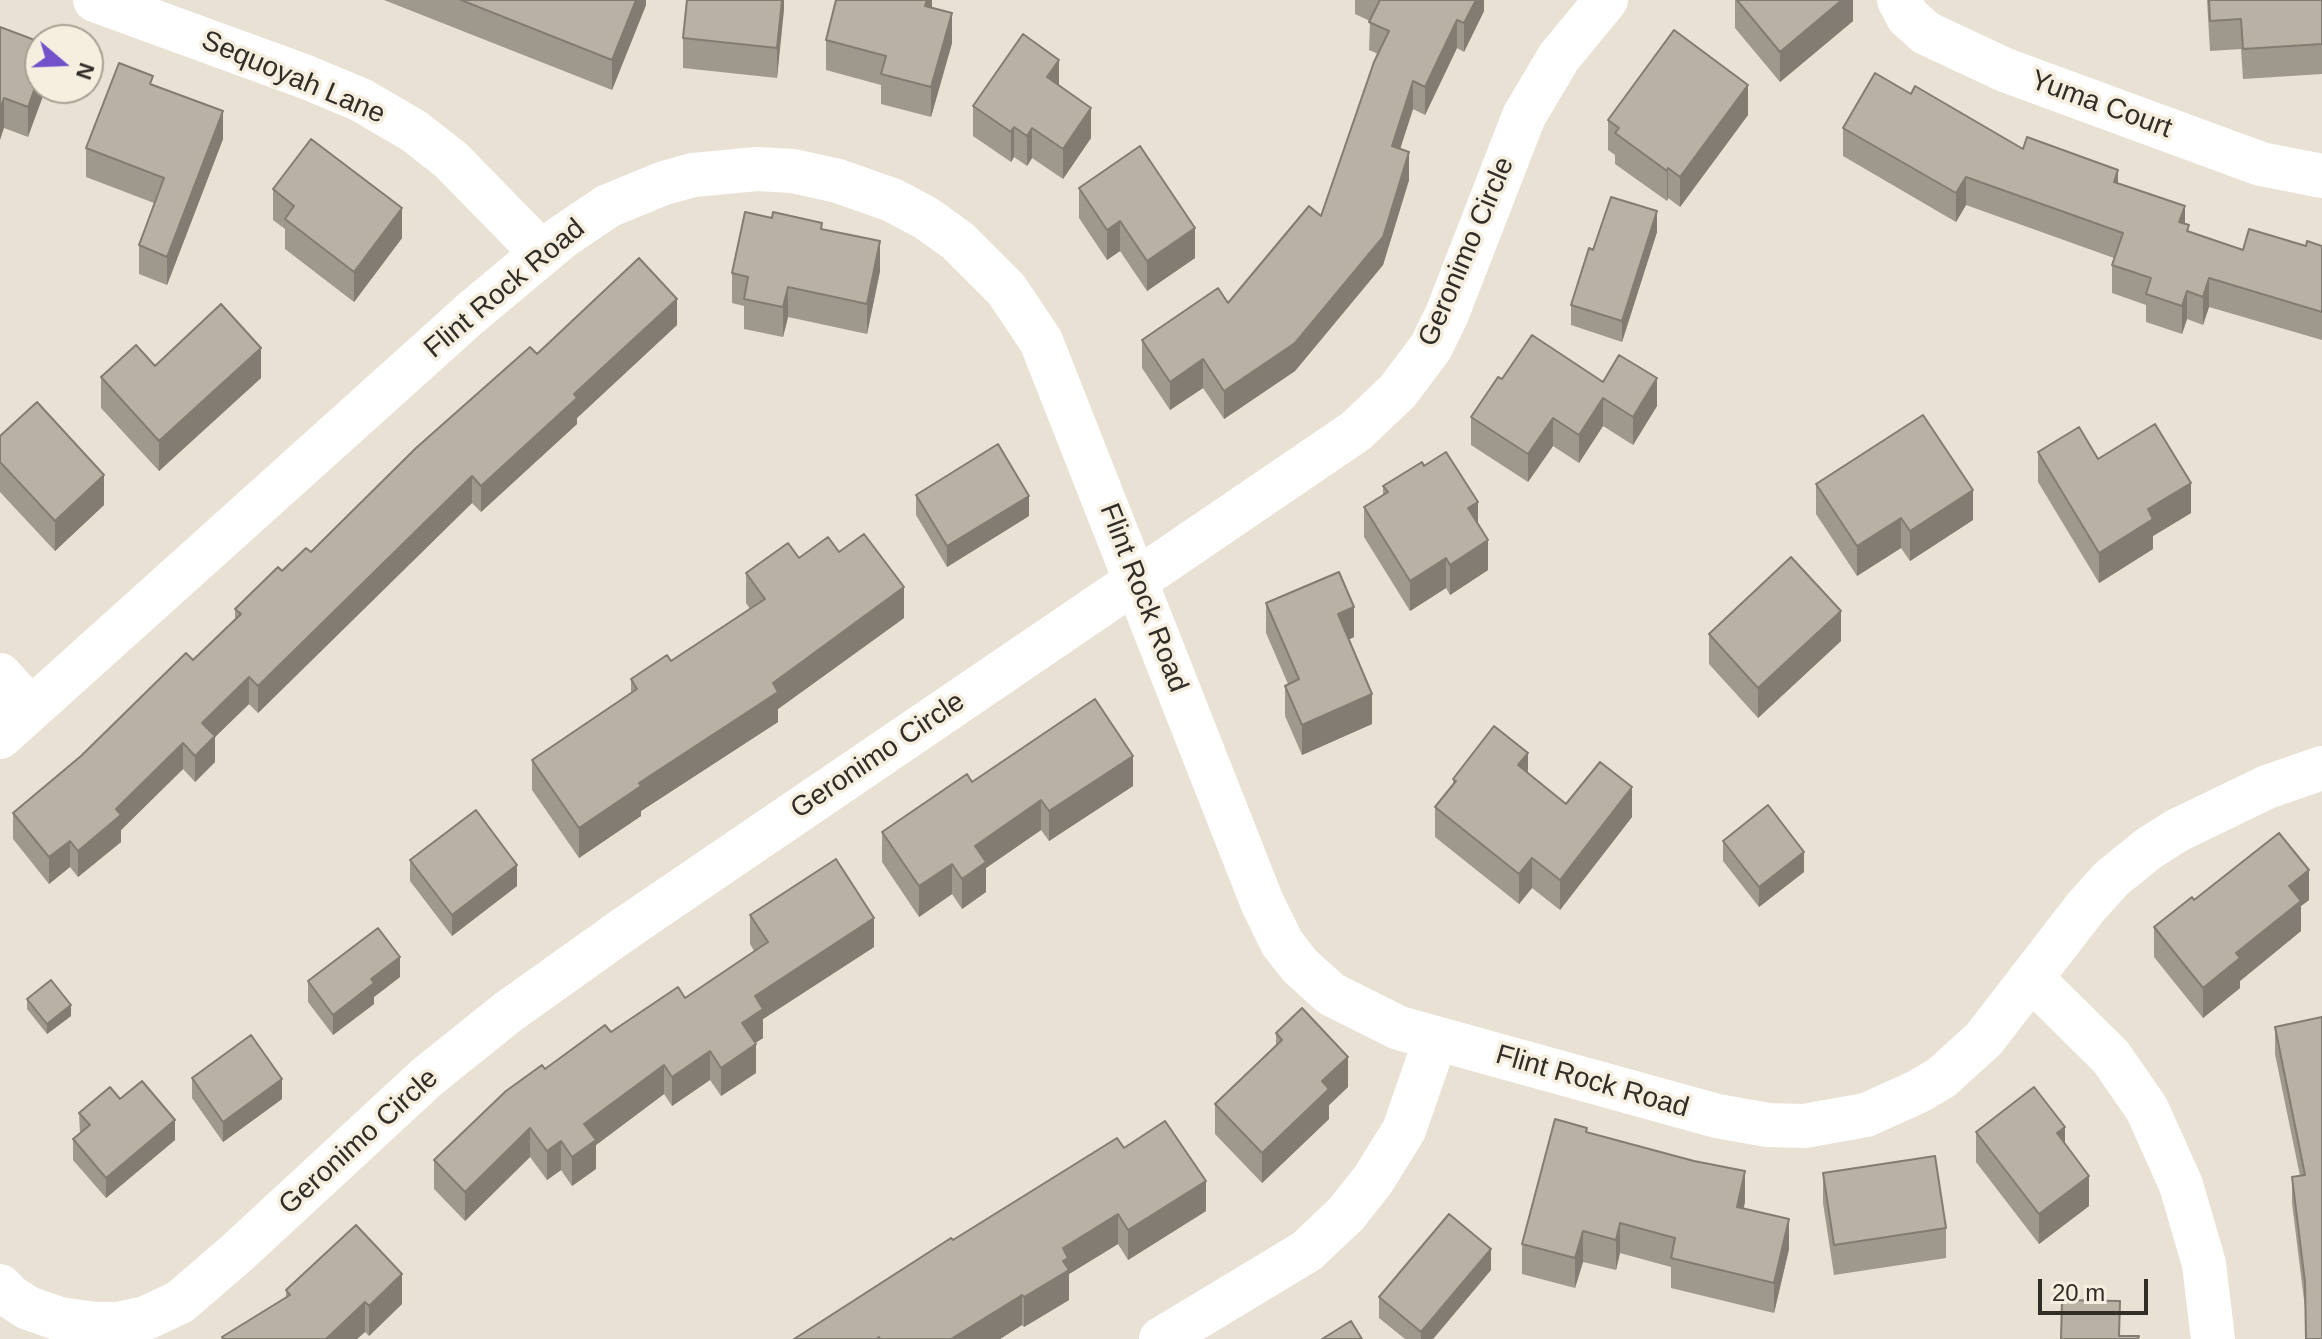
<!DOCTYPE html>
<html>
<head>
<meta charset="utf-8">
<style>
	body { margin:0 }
	#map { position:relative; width:2322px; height:1339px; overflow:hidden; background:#e9e1d3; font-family:Helvetica,sans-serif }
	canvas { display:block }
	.north { position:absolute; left:24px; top:24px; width:80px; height:80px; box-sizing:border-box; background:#f6efe0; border:2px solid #a7a296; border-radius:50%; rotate:109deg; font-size:22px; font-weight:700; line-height:32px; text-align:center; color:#312e28 }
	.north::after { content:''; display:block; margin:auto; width:28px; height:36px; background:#7251cb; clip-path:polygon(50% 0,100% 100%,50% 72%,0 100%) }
	.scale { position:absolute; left:2038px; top:1279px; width:110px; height:36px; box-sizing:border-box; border:4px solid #312e28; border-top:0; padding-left:10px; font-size:24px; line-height:28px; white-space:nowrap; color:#312e28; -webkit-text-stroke:6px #f6efe0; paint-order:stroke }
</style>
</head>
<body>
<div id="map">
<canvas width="2322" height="1339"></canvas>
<div class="north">N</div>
<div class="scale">20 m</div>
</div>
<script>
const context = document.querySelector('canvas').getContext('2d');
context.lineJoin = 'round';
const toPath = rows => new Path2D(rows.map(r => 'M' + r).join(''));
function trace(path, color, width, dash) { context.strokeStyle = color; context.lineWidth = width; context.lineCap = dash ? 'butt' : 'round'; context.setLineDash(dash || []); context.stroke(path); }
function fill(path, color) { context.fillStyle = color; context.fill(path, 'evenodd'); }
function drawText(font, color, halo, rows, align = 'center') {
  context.font = font + ' Helvetica,sans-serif'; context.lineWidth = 7; context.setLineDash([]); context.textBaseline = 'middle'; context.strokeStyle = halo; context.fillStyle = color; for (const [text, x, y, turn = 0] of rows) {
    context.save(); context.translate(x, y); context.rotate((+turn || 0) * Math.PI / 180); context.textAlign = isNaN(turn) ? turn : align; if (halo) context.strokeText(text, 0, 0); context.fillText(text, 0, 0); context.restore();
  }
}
trace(toPath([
	[95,0,306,77,361,100,414,131,451,160,542,253],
	[1899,0,1908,17,1926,33,2005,70,2261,164,2322,176],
	[0,675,31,709],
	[0,737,471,313,562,237,608,206,664,183,693,175,757,169,793,171,838,181,892,200,926,218,958,241,1006,289,1041,341,1262,902,1282,943,1300,966,1331,994,1399,1028,1717,1116,1768,1125,1804,1126,1866,1115,1917,1092,1941,1078,1984,1039,2085,908,2111,879,2148,849,2176,831,2267,787,2322,768],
	[2031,978,2111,1057,2147,1109,2181,1185,2204,1264,2213,1339],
	[0,1286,11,1297,28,1308,60,1319,95,1324,118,1324,146,1318,180,1302,239,1251,427,1077,508,1012,623,930,1356,431,1398,391,1431,347,1447,314,1524,116,1559,57,1606,0],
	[1161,1339,1307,1251,1346,1214,1373,1180,1404,1130,1436,1038]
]), '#fff', 44);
fill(toPath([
	[384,0,646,0,646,5,612,90],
	[784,0,777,78,683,68,683,38],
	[932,0,932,8,952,43,931,117,881,104,881,85,826,70,826,40],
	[1355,0,1484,0,1484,11,1464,52,1457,48,1425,115,1413,109,1400,149,1409,180,1383,265,1295,371,1224,419,1203,388,1170,410,1142,368,1142,340,1228,303,1321,216,1378,54,1369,50,1370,21,1355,14],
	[1735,0,1853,0,1853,21,1780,82,1735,28],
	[2207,0,2322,0,2322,74,2243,79,2241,49,2210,51],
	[0,27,40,42,28,137,4,128],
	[153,85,223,139,167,285,139,274,139,245,154,203,86,177,86,148],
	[1059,85,1091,138,1063,179,1032,158,1027,166,1014,157,1011,162,973,136,973,106],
	[1911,94,2023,149,2118,184,2185,223,2189,231,2243,250,2322,246,2322,340,2209,307,2203,325,2187,319,2182,334,2146,322,2146,305,2112,293,2112,265,2114,258,1966,205,1956,222,1843,156,1843,128],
	[1748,115,1680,207,1668,198,1667,201,1615,164,1615,155,1608,150,1608,120],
	[1079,188,1195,258,1147,291,1120,251,1107,260,1079,218],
	[273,189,402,238,354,302,285,249,285,229,273,220],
	[822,229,880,271,867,334,788,317,783,337,744,329,744,306,732,303,732,273],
	[1657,232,1622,342,1571,325,1571,305,1593,250],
	[677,325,577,418,577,424,481,512,472,503,258,713,249,704,215,737,215,762,195,782,183,769,121,830,121,842,78,877,70,867,49,884,13,839,13,813,81,756,193,660,235,619,235,609,282,571,311,552,537,354],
	[155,366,261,378,159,471,101,408,101,377],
	[1502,379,1603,382,1657,406,1633,445,1603,426,1579,463,1553,446,1528,482,1471,445,1471,417],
	[0,436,104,505,55,551,0,492],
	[2038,452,2098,459,2191,513,2153,536,2153,549,2099,583,2038,482],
	[1424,466,1478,524,1488,570,1450,595,1446,588,1410,611,1364,537,1364,507,1383,495,1383,486],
	[1816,484,1973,520,1910,561,1901,548,1857,576,1816,514],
	[916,495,1029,516,947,567,916,515],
	[839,552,904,618,778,709,778,722,641,811,641,816,579,858,532,790,532,760,631,693,631,679,671,661,750,609,746,603,746,573,799,558],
	[1266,603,1354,637,1349,640,1372,724,1302,755,1285,716,1285,686,1288,684,1266,633],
	[1709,634,1841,641,1758,718,1709,664],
	[1528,773,1566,804,1632,817,1560,910,1532,888,1519,904,1435,837,1435,807,1453,784,1453,779],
	[972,782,1133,786,1049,841,1041,830,986,868,986,892,962,909,952,894,919,917,882,862,882,832],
	[1723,841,1804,872,1759,907,1723,861],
	[410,860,517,886,452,936,410,881],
	[2194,900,2309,900,2301,906,2301,931,2240,981,2240,988,2203,1018,2154,957,2154,927],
	[750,915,874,947,763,1019,763,1038,755,1043,756,1073,721,1096,710,1080,672,1106,664,1094,596,1145,596,1169,572,1186,561,1170,547,1180,530,1157,465,1221,434,1189,434,1160,545,1069,611,1032,685,998,754,951,750,944],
	[400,977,374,997,374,1004,333,1035,308,1002,308,981],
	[27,999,71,1016,47,1034,27,1009],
	[2322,1017,2305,1308,2292,1203,2292,1177,2300,1176,2275,1054,2275,1027],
	[1276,1033,1348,1087,1329,1105,1329,1119,1262,1183,1215,1134,1215,1104,1276,1046],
	[192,1078,282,1099,223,1142,192,1098],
	[120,1099,175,1140,106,1198,73,1160,73,1139,80,1134,79,1113],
	[1976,1132,2089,1206,2039,1244,1976,1162],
	[1587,1133,1745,1201,1744,1208,1789,1249,1774,1313,1671,1288,1671,1267,1620,1253,1616,1270,1583,1262,1575,1288,1522,1274,1522,1244],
	[1124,1148,1206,1211,1128,1260,1118,1244,1069,1274,1069,1300,1024,1327,1022,1325,1000,1339,794,1339,953,1240],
	[1823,1173,1946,1228,1946,1258,1834,1275,1823,1203],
	[1491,1270,1433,1339,1405,1339,1379,1318,1379,1297],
	[286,1290,402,1304,369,1336,365,1332,357,1339,222,1339,222,1337,286,1298]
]), '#9f988c');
fill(toPath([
	[636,0,646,0,646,5,612,90,612,60],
	[782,0,784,0,784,10,777,78,777,48],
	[927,0,932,0,932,10,925,6],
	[1476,0,1484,0,1484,11,1464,52,1464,23],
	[1842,0,1853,0,1853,21,1780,82,1780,52],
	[952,13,952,43,931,117,931,87],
	[1457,20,1457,48,1425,115,1425,87],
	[1059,60,1059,90,1047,77],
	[40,74,40,88,46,88,28,137,28,107],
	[1413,81,1413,109,1392,174,1392,146],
	[1748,85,1748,115,1680,207,1680,177],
	[4,98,4,128,0,140,0,109],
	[1091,108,1091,138,1063,179,1063,149],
	[223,111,223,139,167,285,167,257],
	[1014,127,1014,157,1011,162,1011,132],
	[1032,128,1032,158,1027,166,1027,136],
	[1409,152,1409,180,1383,265,1295,371,1224,419,1224,391],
	[1668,168,1668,198,1667,201,1667,171],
	[2118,170,2118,198,2114,182],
	[1966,177,1966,205,1956,222,1956,193],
	[2185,206,2185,234,2179,222],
	[402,208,402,238,354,302,354,272],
	[1657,211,1657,232,1622,342,1622,321],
	[1120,221,1120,251,1107,260,1107,230],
	[1195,228,1195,258,1147,291,1147,261],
	[880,241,880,271,867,334,867,304],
	[2209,278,2209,307,2203,325,2203,297],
	[788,287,788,317,783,337,783,307],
	[2187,291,2187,319,2182,334,2182,306],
	[677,299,677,325,577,418,577,424,481,512,481,486,574,394],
	[261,348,261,378,159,471,159,441],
	[1203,359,1203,388,1170,410,1170,382],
	[1657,378,1657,406,1633,445,1633,417],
	[1603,398,1603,426,1579,463,1579,435],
	[1553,418,1553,446,1528,482,1528,454],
	[104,475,104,505,55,551,55,521],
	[472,476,472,503,258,713,258,686],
	[2191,483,2191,513,2153,536,2153,549,2099,583,2099,553,2148,509],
	[1973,490,1973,520,1910,561,1910,531],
	[1029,496,1029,516,947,567,947,546],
	[1478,502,1478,532,1468,508],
	[1901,518,1901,548,1857,576,1857,546],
	[1488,540,1488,570,1450,595,1450,565],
	[1446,558,1446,588,1410,611,1410,581],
	[904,587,904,618,778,709,778,722,641,811,641,816,579,858,579,828],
	[1354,607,1354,637,1338,644,1338,614],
	[1841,611,1841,641,1758,718,1758,688],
	[249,677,249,704,215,737,215,762,195,782,195,756,202,723],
	[1372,694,1372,724,1302,755,1302,725],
	[183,743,183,769,121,830,121,842,78,877,78,851,116,809],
	[1528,753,1528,783,1518,765],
	[1133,756,1133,786,1049,841,1049,811],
	[1632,787,1632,817,1560,910,1560,880],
	[1041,800,1041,830,986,868,986,892,962,909,962,879,975,846],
	[70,841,70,867,49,884,49,857],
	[1804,852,1804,872,1759,907,1759,887],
	[1532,858,1532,888,1519,904,1519,874],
	[952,864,952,894,919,917,919,886],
	[517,865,517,886,452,936,452,915],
	[2309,870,2309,900,2301,906,2301,931,2240,981,2240,988,2203,1018,2203,988,2236,953,2289,886],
	[874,918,874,947,763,1019,763,1038,742,1052,742,1023,755,996],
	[400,957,400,977,374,997,374,1004,333,1035,333,1015,371,979],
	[71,1005,71,1016,47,1034,47,1024],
	[756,1044,756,1073,721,1096,721,1068],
	[710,1051,710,1080,672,1106,672,1077],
	[1348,1057,1348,1087,1329,1105,1329,1119,1262,1183,1262,1153,1322,1081],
	[664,1065,664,1094,596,1145,596,1169,572,1186,572,1157,584,1124],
	[282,1079,282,1099,223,1142,223,1122],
	[175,1120,175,1140,106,1198,106,1178],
	[2065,1127,2065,1157,2057,1133],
	[530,1128,530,1157,465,1221,465,1192],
	[561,1141,561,1170,547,1180,547,1151],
	[1745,1171,1745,1201,1737,1237,1737,1207],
	[2089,1176,2089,1206,2039,1244,2039,1214],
	[1206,1181,1206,1211,1128,1260,1128,1230],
	[1118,1214,1118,1244,1069,1274,1069,1300,1024,1327,1024,1297,1063,1248],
	[1789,1219,1789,1249,1774,1313,1774,1283],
	[1620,1223,1620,1253,1616,1270,1616,1240],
	[1583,1231,1583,1262,1575,1288,1575,1258],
	[1491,1249,1491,1270,1433,1339,1421,1339,1421,1332],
	[402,1274,402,1304,369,1336,369,1306],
	[1022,1295,1022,1325,1000,1339,951,1339],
	[365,1302,365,1332,357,1339,326,1339]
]), '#827c72');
const building = toPath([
	[461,0,636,0,612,60,461,0],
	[687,0,782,0,777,48,683,38,687,0],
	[836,0,927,0,925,6,952,13,931,87,881,74,886,56,826,40,836,0],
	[1380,0,1476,0,1464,23,1457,20,1425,87,1413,81,1392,146,1409,152,1383,237,1295,343,1224,391,1203,359,1170,382,1142,340,1218,288,1228,303,1309,206,1321,216,1374,62,1389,31,1369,22,1380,0],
	[1737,0,1842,0,1780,52,1737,0],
	[2209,0,2322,0,2322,44,2243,49,2241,19,2210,21,2209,0],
	[0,27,40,42,40,74,28,107,4,98,0,109,0,27],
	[1674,30,1748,85,1680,177,1668,168,1667,171,1615,133,1619,128,1608,120,1674,30],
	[1023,34,1059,60,1047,77,1091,108,1063,149,1032,128,1027,136,1014,127,1011,132,973,106,1023,34],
	[119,63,153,76,150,84,223,111,167,257,139,245,164,178,86,148,119,63],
	[1875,73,1911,94,1915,86,2023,149,2027,137,2118,170,2114,182,2185,206,2179,222,2189,225,2187,231,2243,250,2249,229,2306,246,2307,241,2322,246,2322,312,2209,278,2203,297,2187,291,2182,306,2146,294,2151,278,2112,265,2123,233,1966,177,1956,193,1843,128,1875,73],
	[311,139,402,208,354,272,285,219,294,206,273,189,311,139],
	[1140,146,1195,228,1147,261,1120,221,1107,230,1079,188,1140,146],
	[1611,197,1657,211,1622,321,1571,305,1589,248,1593,250,1611,197],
	[745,212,772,218,773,212,822,223,821,229,880,241,867,304,788,287,783,307,744,299,748,277,732,273,745,212],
	[639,258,677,299,574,394,577,398,481,486,472,476,258,686,249,677,202,723,215,736,195,756,183,743,116,809,121,815,78,851,70,841,49,857,13,813,81,756,186,653,193,660,241,614,235,609,278,567,282,571,306,548,311,552,416,448,530,347,537,354,639,258],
	[221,304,261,348,159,441,101,377,136,345,155,366,221,304],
	[1532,335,1603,382,1619,355,1657,378,1633,417,1603,398,1579,435,1553,418,1528,454,1471,417,1498,377,1502,379,1532,335],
	[37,402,104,475,55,521,0,462,0,436,37,402],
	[1923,415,1973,490,1910,531,1901,518,1857,546,1816,484,1923,415],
	[2155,424,2191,483,2148,509,2153,519,2099,553,2038,452,2079,427,2098,459,2155,424],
	[998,444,1029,496,947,546,916,495,998,444],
	[1446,452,1478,502,1468,508,1488,540,1450,565,1446,558,1410,581,1364,507,1388,492,1383,486,1422,462,1424,466,1446,452],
	[864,534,904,587,773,683,778,692,639,783,641,786,579,828,532,760,637,689,631,679,667,655,671,661,765,599,746,573,788,543,799,558,828,537,839,552,864,534],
	[1791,557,1841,611,1758,688,1709,634,1791,557],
	[1339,572,1354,607,1338,614,1372,694,1302,725,1285,686,1299,679,1266,603,1339,572],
	[1095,699,1133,756,1049,811,1041,800,975,846,986,862,962,879,952,864,919,886,882,832,967,774,972,782,1095,699],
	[1494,726,1528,753,1518,765,1566,804,1600,762,1632,787,1560,880,1532,858,1519,874,1435,807,1456,781,1453,779,1494,726],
	[1768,805,1804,852,1759,887,1723,841,1768,805],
	[476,810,517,865,452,915,410,860,476,810],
	[2279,833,2309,870,2289,886,2301,901,2236,953,2240,958,2203,988,2154,927,2192,897,2194,900,2279,833],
	[836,859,874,918,755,996,763,1009,742,1023,756,1044,721,1068,710,1051,672,1077,664,1065,584,1124,596,1140,572,1157,561,1141,547,1151,530,1128,465,1192,434,1160,506,1091,542,1065,545,1069,605,1025,611,1032,678,987,685,998,768,942,750,915,836,859],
	[378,928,400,957,371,979,374,983,333,1015,308,981,378,928],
	[51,980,71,1005,47,1024,27,999,51,980],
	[1302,1008,1348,1057,1322,1081,1329,1089,1262,1153,1215,1104,1282,1040,1276,1033,1302,1008],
	[2322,1017,2322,1339,2306,1339,2305,1282,2292,1177,2305,1175,2275,1027,2322,1017],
	[251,1035,282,1079,223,1122,192,1078,251,1035],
	[142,1081,175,1120,106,1178,73,1139,90,1125,79,1113,110,1087,120,1099,142,1081],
	[2034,1087,2065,1127,2057,1133,2089,1176,2039,1214,1976,1132,2034,1087],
	[1555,1119,1587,1128,1586,1132,1694,1161,1745,1171,1737,1207,1789,1219,1774,1283,1671,1258,1675,1238,1620,1223,1616,1240,1583,1231,1575,1258,1522,1244,1555,1119],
	[1165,1121,1206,1181,1128,1230,1118,1214,1063,1248,1068,1258,1063,1261,1069,1270,1024,1297,1022,1295,951,1339,880,1339,879,1337,876,1339,794,1339,951,1238,953,1240,1117,1138,1124,1148,1165,1121],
	[1935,1156,1946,1228,1834,1245,1823,1173,1935,1156],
	[1449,1214,1491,1249,1421,1332,1379,1297,1449,1214],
	[356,1225,402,1274,369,1306,365,1302,326,1339,223,1339,222,1337,290,1295,286,1290,356,1225],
	[2062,1300,2120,1301,2119,1336,2139,1336,2138,1339,2061,1339,2062,1300],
	[1351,1321,1362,1339,1322,1339,1351,1321]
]);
fill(building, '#b9b1a3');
trace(building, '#827c72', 2);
drawText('28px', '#312e28', '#f6efe0', [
	["Sequoyah Lane",293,78,23],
	["Yuma Court",2101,105,20],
	["Geronimo Circle",1467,252,-67],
	["Flint Rock Road",505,289,-40],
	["Flint Rock Road",1143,598,69],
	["Geronimo Circle",878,756,-34],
	["Flint Rock Road",1592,1082,16],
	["Geronimo Circle",359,1142,-42]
]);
</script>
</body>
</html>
